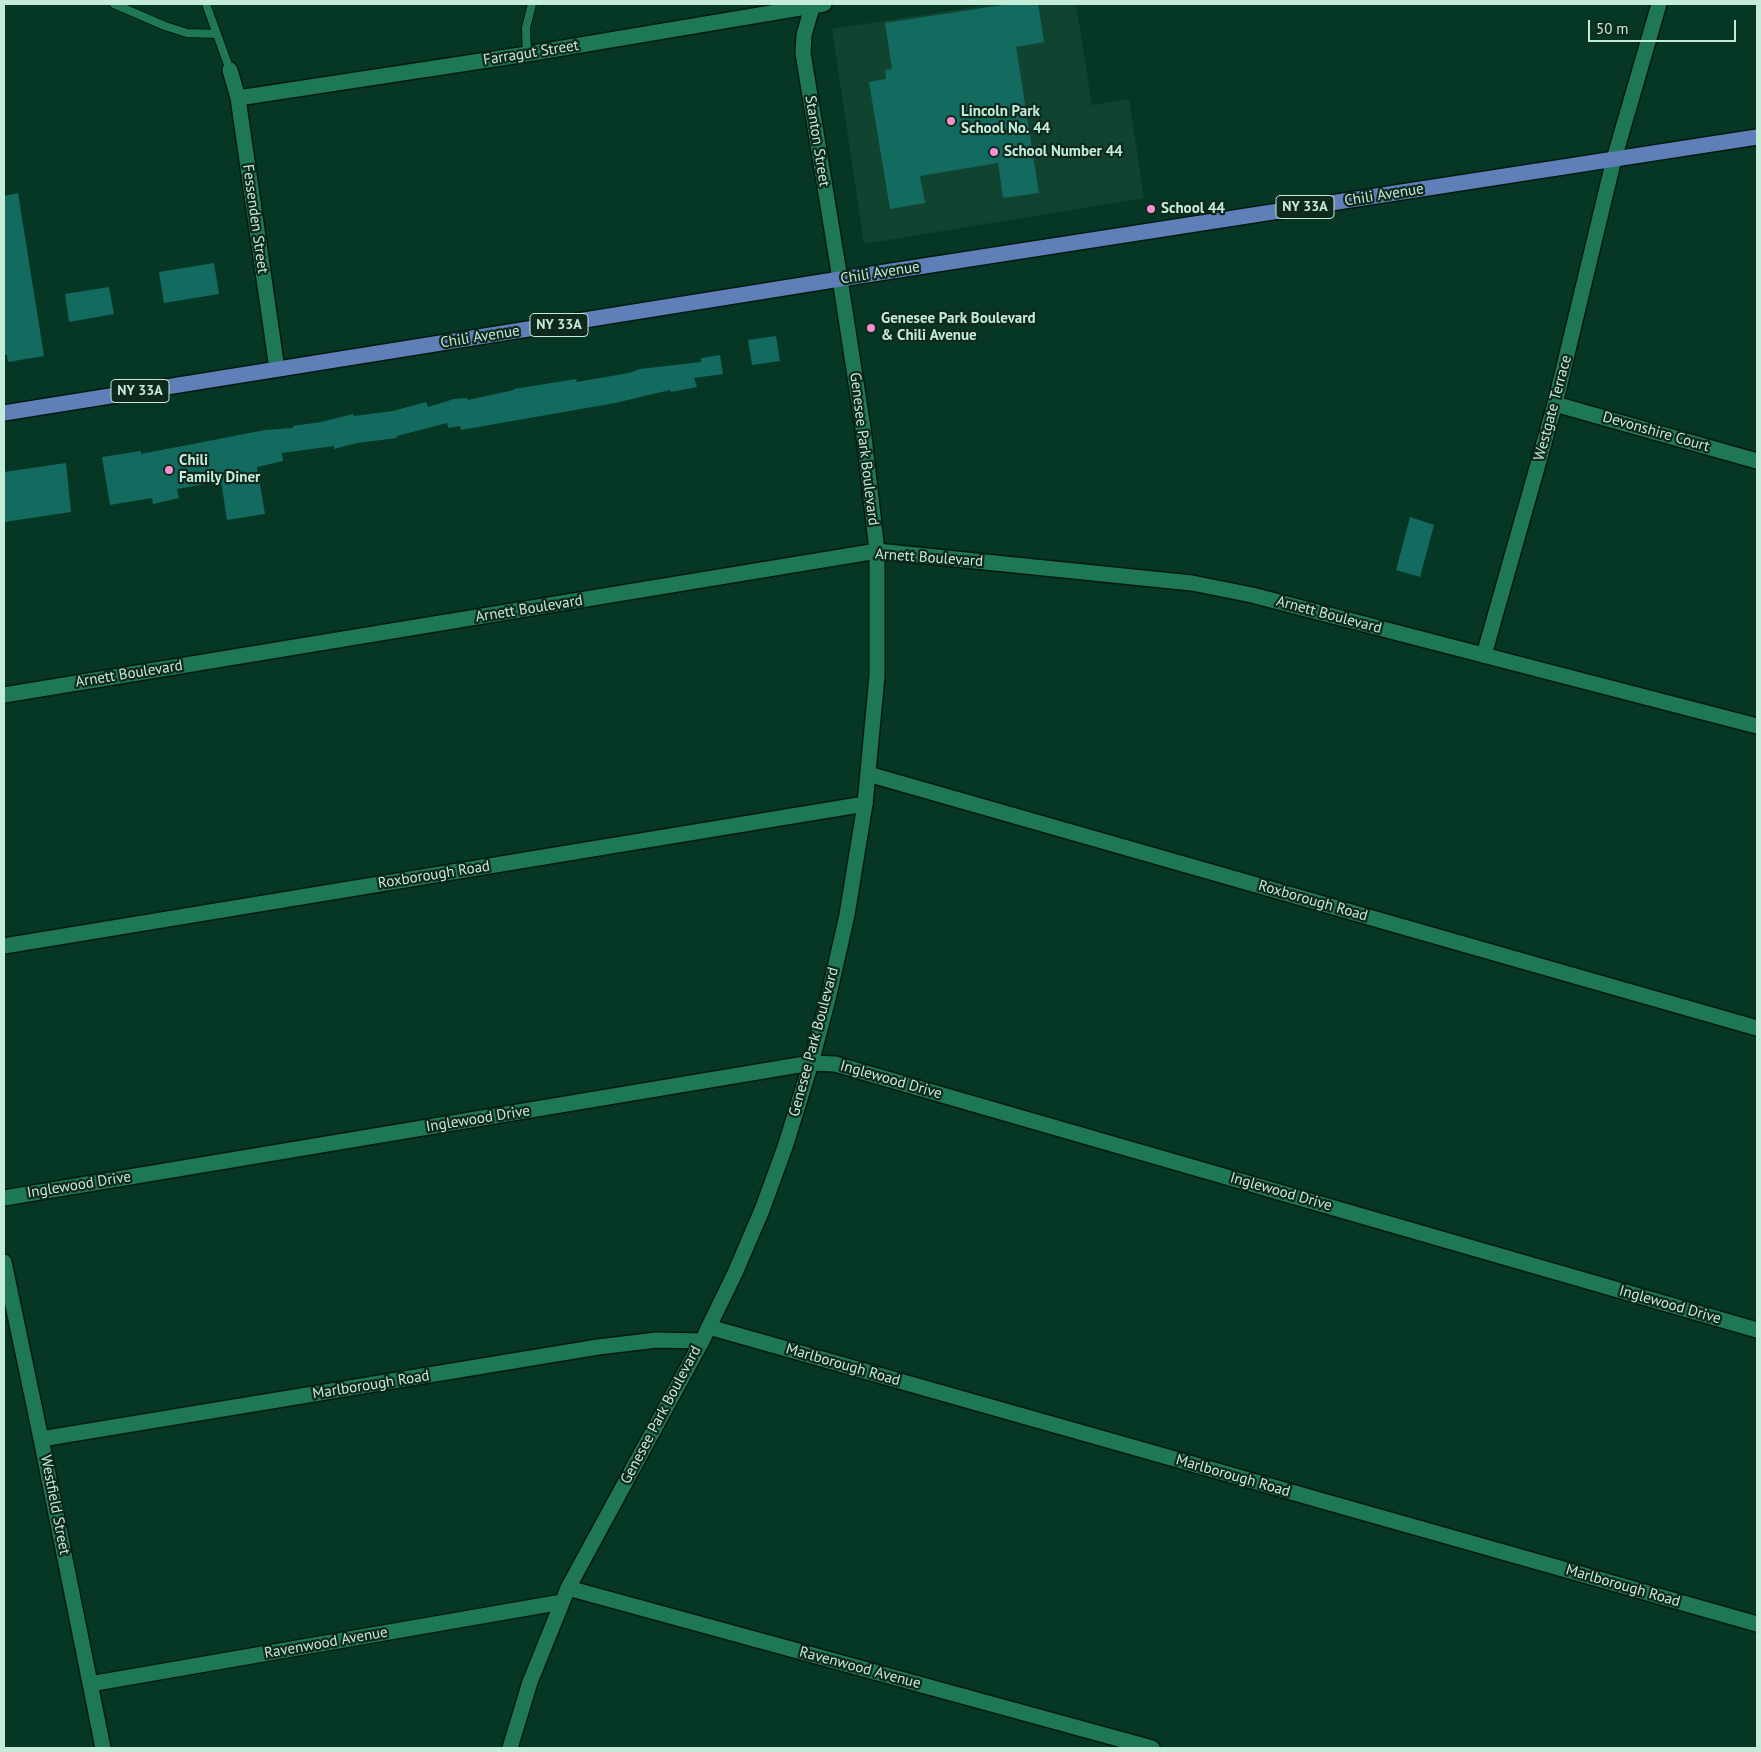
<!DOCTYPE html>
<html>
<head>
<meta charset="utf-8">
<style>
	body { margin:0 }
	#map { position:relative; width:1761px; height:1752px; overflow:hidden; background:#063624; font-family:"PT Sans",sans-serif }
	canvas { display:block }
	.frame { position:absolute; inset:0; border:5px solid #c5ecd8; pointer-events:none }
	.scale { position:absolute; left:1588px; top:20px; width:148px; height:22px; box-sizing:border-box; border:2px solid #c5ecd8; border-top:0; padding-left:6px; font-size:15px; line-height:18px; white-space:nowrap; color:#c5ecd8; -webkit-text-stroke:4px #0f291e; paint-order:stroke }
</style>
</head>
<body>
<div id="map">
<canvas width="1761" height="1752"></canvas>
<div class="frame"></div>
<div class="scale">50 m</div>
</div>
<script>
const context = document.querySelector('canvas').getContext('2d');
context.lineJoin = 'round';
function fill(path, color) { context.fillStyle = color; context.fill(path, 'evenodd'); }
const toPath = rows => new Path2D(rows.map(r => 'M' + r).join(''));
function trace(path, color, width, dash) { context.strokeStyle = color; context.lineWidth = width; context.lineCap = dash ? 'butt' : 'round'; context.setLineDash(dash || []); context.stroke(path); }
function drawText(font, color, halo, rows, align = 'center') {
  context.font = font + ' "PT Sans",sans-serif'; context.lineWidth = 4.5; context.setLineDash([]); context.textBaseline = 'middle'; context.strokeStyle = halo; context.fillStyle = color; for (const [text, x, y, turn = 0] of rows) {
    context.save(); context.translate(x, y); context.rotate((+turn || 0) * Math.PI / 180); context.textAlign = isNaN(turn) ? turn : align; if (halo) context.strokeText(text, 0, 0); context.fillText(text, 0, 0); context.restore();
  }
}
fill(toPath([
	[993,4,1076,4,1092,105,1129,99,1144,198,864,244,832,29]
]), '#104430');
fill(toPath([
	[1009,4,1038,4,1044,42,1016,47,1039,193,1003,198,998,163,920,176,925,203,890,209,869,82,886,79,885,70,892,69,885,23],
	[18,193,44,356,8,362,7,355,4,355,4,196],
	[214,263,219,294,164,303,159,272],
	[109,287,114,314,69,322,65,294],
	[776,336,780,361,752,365,748,340],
	[720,355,723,374,694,378,697,387,671,392,670,390,615,403,461,430,460,426,448,428,447,423,397,436,397,438,357,443,334,449,334,446,282,453,283,461,257,467,265,514,227,520,221,481,177,489,179,498,153,504,152,498,110,505,102,457,141,451,141,454,265,430,293,428,293,426,321,422,353,414,354,416,393,411,426,402,428,407,454,399,467,398,468,400,514,390,514,389,576,379,577,382,629,373,640,369,701,362,701,358],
	[66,463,71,512,4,522,4,472],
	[1410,517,1434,525,1420,577,1396,570]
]), '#136b60');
const service = toPath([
	[114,4,165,26,187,33,217,34],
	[206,4,230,70],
	[527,54,526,28,532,4]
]);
const minor = toPath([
	[813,4,804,35,803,53,840,279],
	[230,70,238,98,277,369],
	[238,98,527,54,824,4],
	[1555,404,1757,461],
	[1484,655,1555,404,1614,159],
	[4,695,877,551],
	[868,774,1757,1028],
	[4,946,865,804],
	[4,1198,811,1063,835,1064,1757,1330],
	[4,1262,41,1439,103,1748],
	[709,1327,1757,1624],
	[41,1439,598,1347,657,1340,702,1341],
	[90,1684,562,1602]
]);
const tertiary = toPath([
	[1614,159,1659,4],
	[877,551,1192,583,1252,595,1757,726],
	[568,1588,1152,1748],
	[510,1748,530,1682,568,1588,702,1341,735,1273,762,1210,785,1147,811,1063,828,999,847,915,865,804,877,676,877,551,863,428,840,279]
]);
const primary = toPath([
	[4,413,840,279,1757,137]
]);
trace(service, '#021b10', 10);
trace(minor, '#021b10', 18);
trace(tertiary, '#021b10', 18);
trace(primary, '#021b10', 18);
trace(service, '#1e7755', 8);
trace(minor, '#1e7755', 15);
trace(tertiary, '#1e7755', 15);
trace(primary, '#5f7fb9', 15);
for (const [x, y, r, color] of [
	[951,121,5,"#f690d0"],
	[994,152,5,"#f690d0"],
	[1151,209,5,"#f690d0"],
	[871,328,5,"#f690d0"],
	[169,470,5,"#f690d0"]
]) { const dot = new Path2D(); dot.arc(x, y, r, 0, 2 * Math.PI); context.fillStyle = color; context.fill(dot); trace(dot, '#0f291e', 2); }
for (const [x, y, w] of [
	[1305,207,58],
	[559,325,58],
	[140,391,58]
]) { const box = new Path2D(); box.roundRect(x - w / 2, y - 11.5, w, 23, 4); context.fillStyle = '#0f291e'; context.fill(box); trace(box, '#c5ecd8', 1); }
drawText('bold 14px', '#c5ecd8', null, [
	["NY 33A",1305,207],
	["NY 33A",559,325],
	["NY 33A",140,391]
]);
drawText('15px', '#c5ecd8', '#0f291e', [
	["Farragut Street",531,53,-9],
	["Stanton Street",817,141,81],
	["Chili Avenue",1384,195,-9],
	["Fessenden Street",255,219,82],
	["Chili Avenue",880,273,-9],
	["Chili Avenue",480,337,-9],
	["Westgate Terrace",1553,408,-75],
	["Devonshire Court",1656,432,16],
	["Genesee Park Boulevard",864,449,83],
	["Arnett Boulevard",929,558,4],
	["Arnett Boulevard",529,609,-9],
	["Arnett Boulevard",1329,615,15],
	["Arnett Boulevard",129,674,-9],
	["Roxborough Road",434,875,-9],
	["Roxborough Road",1313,901,16],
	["Genesee Park Boulevard",814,1042,-75],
	["Inglewood Drive",891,1080,16],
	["Inglewood Drive",478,1119,-9],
	["Inglewood Drive",79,1185,-9],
	["Inglewood Drive",1281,1192,16],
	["Inglewood Drive",1670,1305,16],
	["Marlborough Road",843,1365,16],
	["Marlborough Road",371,1385,-9],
	["Genesee Park Boulevard",661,1415,-62],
	["Marlborough Road",1233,1476,16],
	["Westfield Street",55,1505,79],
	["Marlborough Road",1623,1586,16],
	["Ravenwood Avenue",326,1643,-10],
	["Ravenwood Avenue",860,1668,15]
]);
drawText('bold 15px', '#c5ecd8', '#0f291e', [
	["Lincoln Park",961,112],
	["School No. 44",961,129],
	["School Number 44",1004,152],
	["School 44",1161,209],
	["Genesee Park Boulevard",881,319],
	["& Chili Avenue",881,336],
	["Chili",179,461],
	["Family Diner",179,478]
], 'left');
</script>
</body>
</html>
